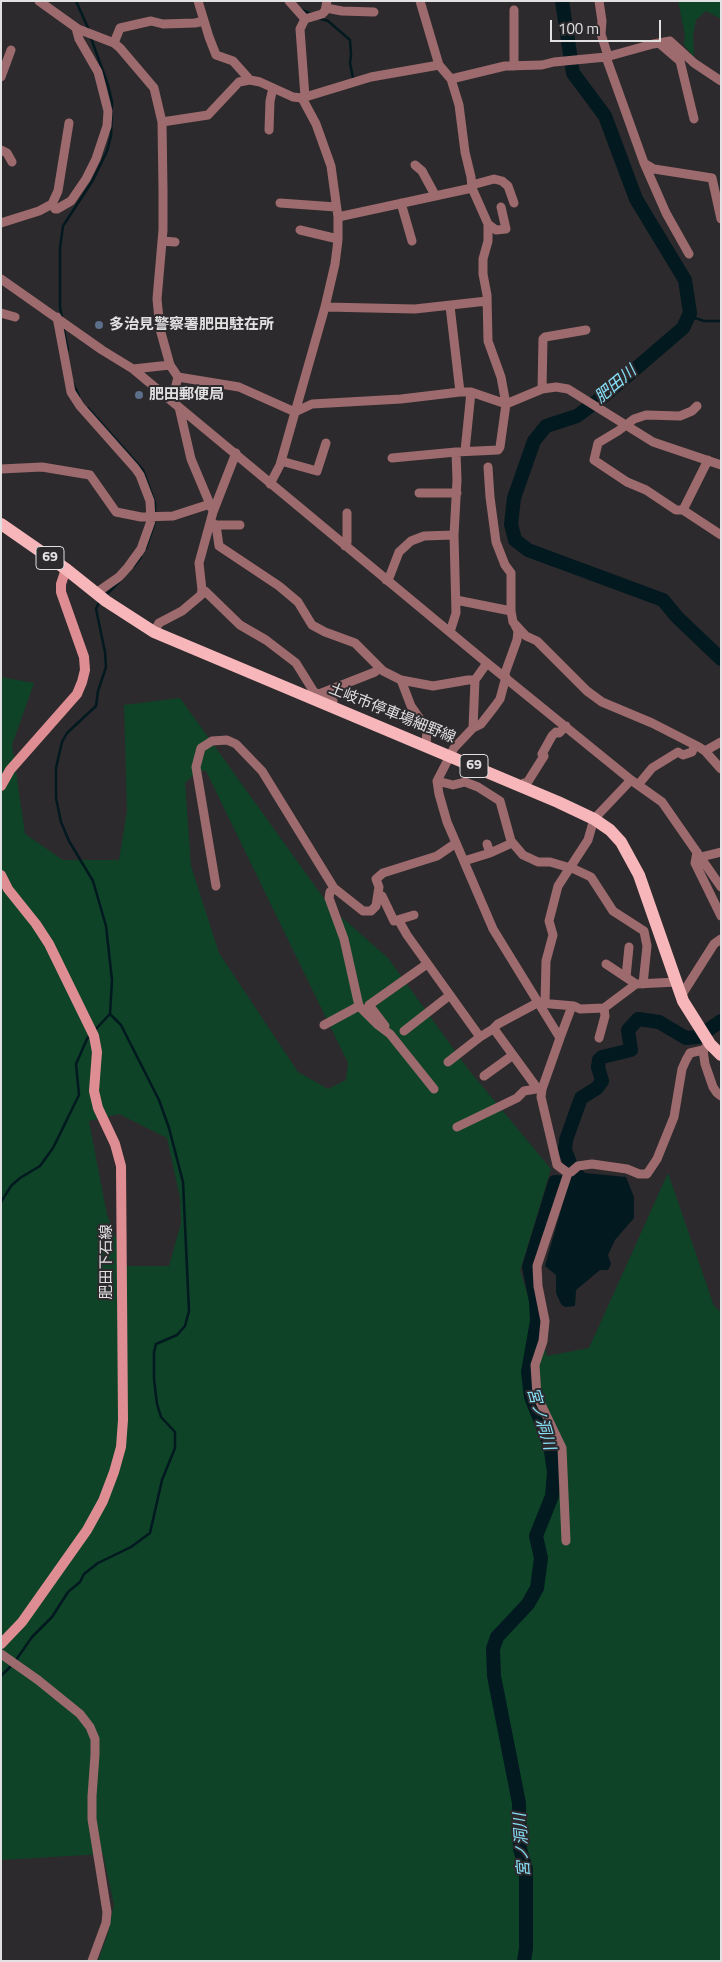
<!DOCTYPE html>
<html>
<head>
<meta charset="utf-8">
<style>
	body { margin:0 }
	#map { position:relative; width:722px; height:1962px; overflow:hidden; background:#2d2a2d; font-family:"Titillium Web",sans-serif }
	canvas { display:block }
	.frame { position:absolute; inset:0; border:2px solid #e2e1e2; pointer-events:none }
	.scale { position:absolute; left:550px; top:20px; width:111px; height:22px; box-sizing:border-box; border:2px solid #e2e1e2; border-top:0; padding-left:6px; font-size:15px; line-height:18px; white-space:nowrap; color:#e2e1e2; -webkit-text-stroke:4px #2d2a2d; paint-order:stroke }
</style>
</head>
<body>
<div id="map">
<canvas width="722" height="1962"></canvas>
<div class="frame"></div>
<div class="scale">100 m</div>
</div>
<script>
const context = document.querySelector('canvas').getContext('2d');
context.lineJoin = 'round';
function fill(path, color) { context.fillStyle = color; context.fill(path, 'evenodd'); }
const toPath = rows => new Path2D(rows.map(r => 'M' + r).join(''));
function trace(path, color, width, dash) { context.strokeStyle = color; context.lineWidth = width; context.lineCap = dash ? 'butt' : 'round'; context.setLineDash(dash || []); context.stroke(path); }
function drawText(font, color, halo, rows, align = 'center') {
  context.font = font + ' "Titillium Web","Noto Sans JP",sans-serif'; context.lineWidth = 4; context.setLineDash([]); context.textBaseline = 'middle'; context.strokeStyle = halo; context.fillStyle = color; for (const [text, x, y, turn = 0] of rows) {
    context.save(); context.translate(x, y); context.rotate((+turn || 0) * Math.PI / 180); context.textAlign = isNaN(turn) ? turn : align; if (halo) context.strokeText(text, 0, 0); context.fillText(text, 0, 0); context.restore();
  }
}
fill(toPath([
	[678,1,721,1,721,19,706,11,696,20,693,35,694,57,684,45,685,35],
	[1,677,34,683,12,745,25,834,63,860,119,860,127,811,124,705,180,698,330,907,388,958,468,1069,551,1169,520,1271,547,1356,589,1348,668,1173,714,1306,721,1312,721,1961,98,1961,107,1936,114,1905,103,1854,1,1860],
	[198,771,206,771,348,1063,346,1080,328,1089,298,1072,219,953,191,866,185,783],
	[119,1114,167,1138,180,1198,181,1223,169,1266,127,1266,107,1215,89,1121]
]), '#0e4328');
fill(toPath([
	[585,1173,626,1177,634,1197,634,1218,615,1240,608,1255,611,1264,608,1270,600,1270,576,1290,575,1306,565,1307,561,1304,556,1293,556,1275,545,1266,569,1182]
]), '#01191f');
trace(toPath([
	[76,1,89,30],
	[300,9,311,14],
	[318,18,328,21,350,40,351,55,350,63,353,78],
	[689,316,704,321,721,321],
	[62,318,60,307,60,248,63,226,93,180,107,151,111,136,112,102,108,85,91,38],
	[63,326,68,350],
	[73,383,79,396],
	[88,408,143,470,155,503,155,515],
	[146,548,155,522],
	[134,566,141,557],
	[106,595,123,578],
	[94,1031,110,1014,112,980,106,926,93,881,69,841,61,822,56,798,56,768,62,742,67,733,96,706,98,691,106,667,105,652,96,609,100,600],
	[1,1202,11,1186,20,1178,40,1166,53,1148,79,1095,76,1064,87,1039,90,1035],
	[16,1660,32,1637,52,1617,68,1592,80,1582,84,1574,98,1563,131,1547,150,1533,162,1480,175,1448,175,1432,161,1417,157,1404,154,1379,154,1352,156,1344,177,1335,185,1326,189,1311,183,1182,169,1128,159,1100,121,1025,110,1014],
	[1,1676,12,1665]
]), '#01191f', 2.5);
trace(toPath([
	[562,1,573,73,605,116,636,199,685,280,690,313,683,328,605,395,577,416,546,426,534,441,514,498,511,524,515,540,528,550,663,600,677,617,721,659],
	[524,1961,526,1948,526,1869,520,1849,519,1803,494,1676,493,1649,497,1637,528,1604,537,1588,541,1558,536,1536,552,1496,554,1472,551,1451,546,1434,531,1397,528,1372,537,1321,536,1301,529,1267,555,1182,572,1183,580,1178,572,1168,565,1150,566,1140,581,1098,597,1088,602,1081,598,1067,599,1060,602,1057,631,1050,628,1030,638,1019,659,1022,686,1038,698,1037,721,1021]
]), '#01191f', 14);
trace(toPath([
	[39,1,78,29,114,43,120,48,154,88,162,122,163,190,163,230,157,299,160,329,170,365,178,377,172,401],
	[198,1,209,37,216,55,233,61,250,80],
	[289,1,305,19],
	[420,1,439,65],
	[599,1,602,21,601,34,608,56],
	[326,8,342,11,374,12],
	[514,10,514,66],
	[114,43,120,28,151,21,163,24,195,23,204,21],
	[659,43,680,61,694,119],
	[606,57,644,163,654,169,712,178,721,219],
	[1,77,11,50],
	[451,79,505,66,542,65,554,62,606,57,653,44,670,41,694,63,721,81],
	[305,97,300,29,305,19,322,14,325,11,327,1],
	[162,122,208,115,239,82,250,80,260,82,293,97,302,98,371,77,439,65,451,79,459,105,465,152,471,177,472,188,488,224,488,241,483,259,483,274,487,295,488,341,501,377,506,404,500,447,498,450,456,452,457,480,454,535,456,613,450,632],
	[269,130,270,101,273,88],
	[1,150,7,153,12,162],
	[644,163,666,213,689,254],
	[415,165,422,171,435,195],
	[472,185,494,179,502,181,508,186,514,203],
	[280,203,336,207],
	[401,203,412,241],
	[52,204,58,191,69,123],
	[338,217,472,188],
	[1,223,39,211,52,204,55,209,57,209,71,201,86,179,96,159,107,126,108,111,98,72,79,39,76,28],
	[488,224,496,230,506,229,501,207],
	[300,230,338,239],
	[162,241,175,242],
	[1,279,102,350,133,369,487,663,631,780,662,802,721,887],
	[450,306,460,392],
	[325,307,415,309,487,301],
	[1,313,15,317],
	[57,317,71,392,80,406,135,468,140,475,150,501,151,521,141,549,128,567,119,577,96,593],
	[133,369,170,365],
	[178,377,239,387,295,412,312,404,401,399,460,392,471,392,506,404,542,389,556,387,568,389,653,442,721,465],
	[542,389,543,339,545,337,586,330],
	[179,407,191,459,212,509],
	[465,451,471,392],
	[392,458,456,452],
	[708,460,683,510,721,535],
	[281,461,317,471,326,443],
	[488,467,490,497,496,542,505,565,511,573,511,611],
	[1,469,42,467,90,475,116,512,141,517,173,516,210,504],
	[270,484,280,465,325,307,335,264,338,240,338,217,331,166,316,124,302,98],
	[419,493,457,493],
	[683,510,676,510,646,490,627,482,594,460,598,443,618,431,634,419,646,415,680,416,692,411,697,406],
	[211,522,216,525,240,525],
	[216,525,219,546,279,586,298,602,312,625,325,632,355,643,383,671,401,680,433,686,468,680,475,680],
	[345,546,347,542,347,513],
	[386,580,389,578,399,552,411,541,424,536,454,535],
	[202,590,205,591,240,625,266,640,296,663,314,692,333,701],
	[456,600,511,611,513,622,526,636,537,641,587,691,602,702,652,723,699,747,705,751,721,769],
	[154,632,159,623,182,611,201,595,202,590,199,563,213,512,236,453],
	[487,663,475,680,473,728,454,748,437,781,439,794,447,822,493,929,560,1038,542,1089,541,1097,557,1165,568,1173,537,1266,538,1286,545,1321,543,1341,535,1365,537,1396,562,1448,566,1541],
	[504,676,517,640,518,631,515,625],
	[401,680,411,706,427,729,426,746],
	[319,694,375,672,379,667],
	[473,728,481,724,495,706,500,699,506,677],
	[705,751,721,742],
	[437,781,453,785,465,782,478,787,500,801,511,841,523,855,538,862,550,862,574,869,591,877,613,911,644,931,647,946,643,984],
	[638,785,652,768,678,752,683,755,692,752,695,745],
	[521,786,524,783,527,783,544,756,542,754,552,736,556,732,559,733,566,726],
	[697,852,695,863,721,916],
	[490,853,512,843],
	[701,857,721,852],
	[464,861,490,853,487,844],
	[216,886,196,767,201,748,212,741,227,740,236,744,262,771,334,888,363,911,371,911,376,906,379,887,376,879,383,873,437,856,456,843],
	[378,894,382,896,394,921,414,915],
	[399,921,407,935,480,1037,493,1029,498,1024,539,1002],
	[606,964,636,984],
	[626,977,629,947],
	[681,996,714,944,721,939],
	[540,1003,574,1006,580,1009,604,1008,636,984,677,982],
	[545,1004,546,961,553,935,549,921,558,886,588,840,594,819,631,780],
	[359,1006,378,1025,390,1034,434,1089],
	[324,1025,359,1006,344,939,329,898,330,892,334,888],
	[385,1026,369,1005,427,964],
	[494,1029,537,1088],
	[404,1031,450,995],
	[560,1038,572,1006],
	[599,1038,605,1016,604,1008],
	[703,1050,705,1064,713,1087,717,1093,721,1096],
	[448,1062,480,1037],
	[484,1076,513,1055],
	[457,1127,517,1098,524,1091,542,1088],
	[568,1173,571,1172,578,1166,592,1164,627,1169,639,1174,647,1174,657,1159,674,1117,682,1069,686,1060,690,1053,703,1050,710,1044],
	[1,1654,38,1680,80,1714,90,1727,95,1739,95,1755,92,1796,92,1819,107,1912,106,1923,92,1961]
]), '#9d6b6d', 9);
trace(toPath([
	[1,786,10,770,77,694,82,682,85,670,84,657,61,592,61,584,66,569],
	[1,875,8,889,36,924,49,944,94,1036,97,1052,94,1091,98,1108,115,1144,121,1166,123,1420,121,1447,114,1472,103,1501,87,1530,22,1622,1,1644]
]), '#de8e92', 10);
trace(toPath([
	[1,524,66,569,106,601,154,632,558,802,594,819,610,830,621,842,639,875,683,1001,710,1044,721,1055]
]), '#f7b7ba', 12);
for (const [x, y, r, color] of [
	[99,325,5,"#5c6f8a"],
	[139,395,5,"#5c6f8a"]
]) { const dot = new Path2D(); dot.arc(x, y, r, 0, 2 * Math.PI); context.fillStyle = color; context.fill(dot); trace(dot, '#2d2a2d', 2); }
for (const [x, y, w] of [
	[50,558,28],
	[474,766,28]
]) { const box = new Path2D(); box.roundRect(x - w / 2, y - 11.5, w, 23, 4); context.fillStyle = '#2d2a2d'; context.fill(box); trace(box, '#e2e1e2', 1); }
drawText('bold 14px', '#e2e1e2', null, [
	["69",50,558],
	["69",474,766]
]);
drawText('bold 15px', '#e2e1e2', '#2d2a2d', [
	["多治見警察署肥田駐在所",109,325],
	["肥田郵便局",149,395]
], 'left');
drawText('15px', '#e2e1e2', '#2d2a2d', [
	["土岐市停車場細野線",392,714,22],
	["肥田下石線",107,1262,-90]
]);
drawText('italic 16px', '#87e0f8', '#2d2a2d', [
	["肥田川",616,385,-40],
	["宮ノ洞川",540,1419,74],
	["宮ノ洞川",523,1845,-94]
]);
</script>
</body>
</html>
